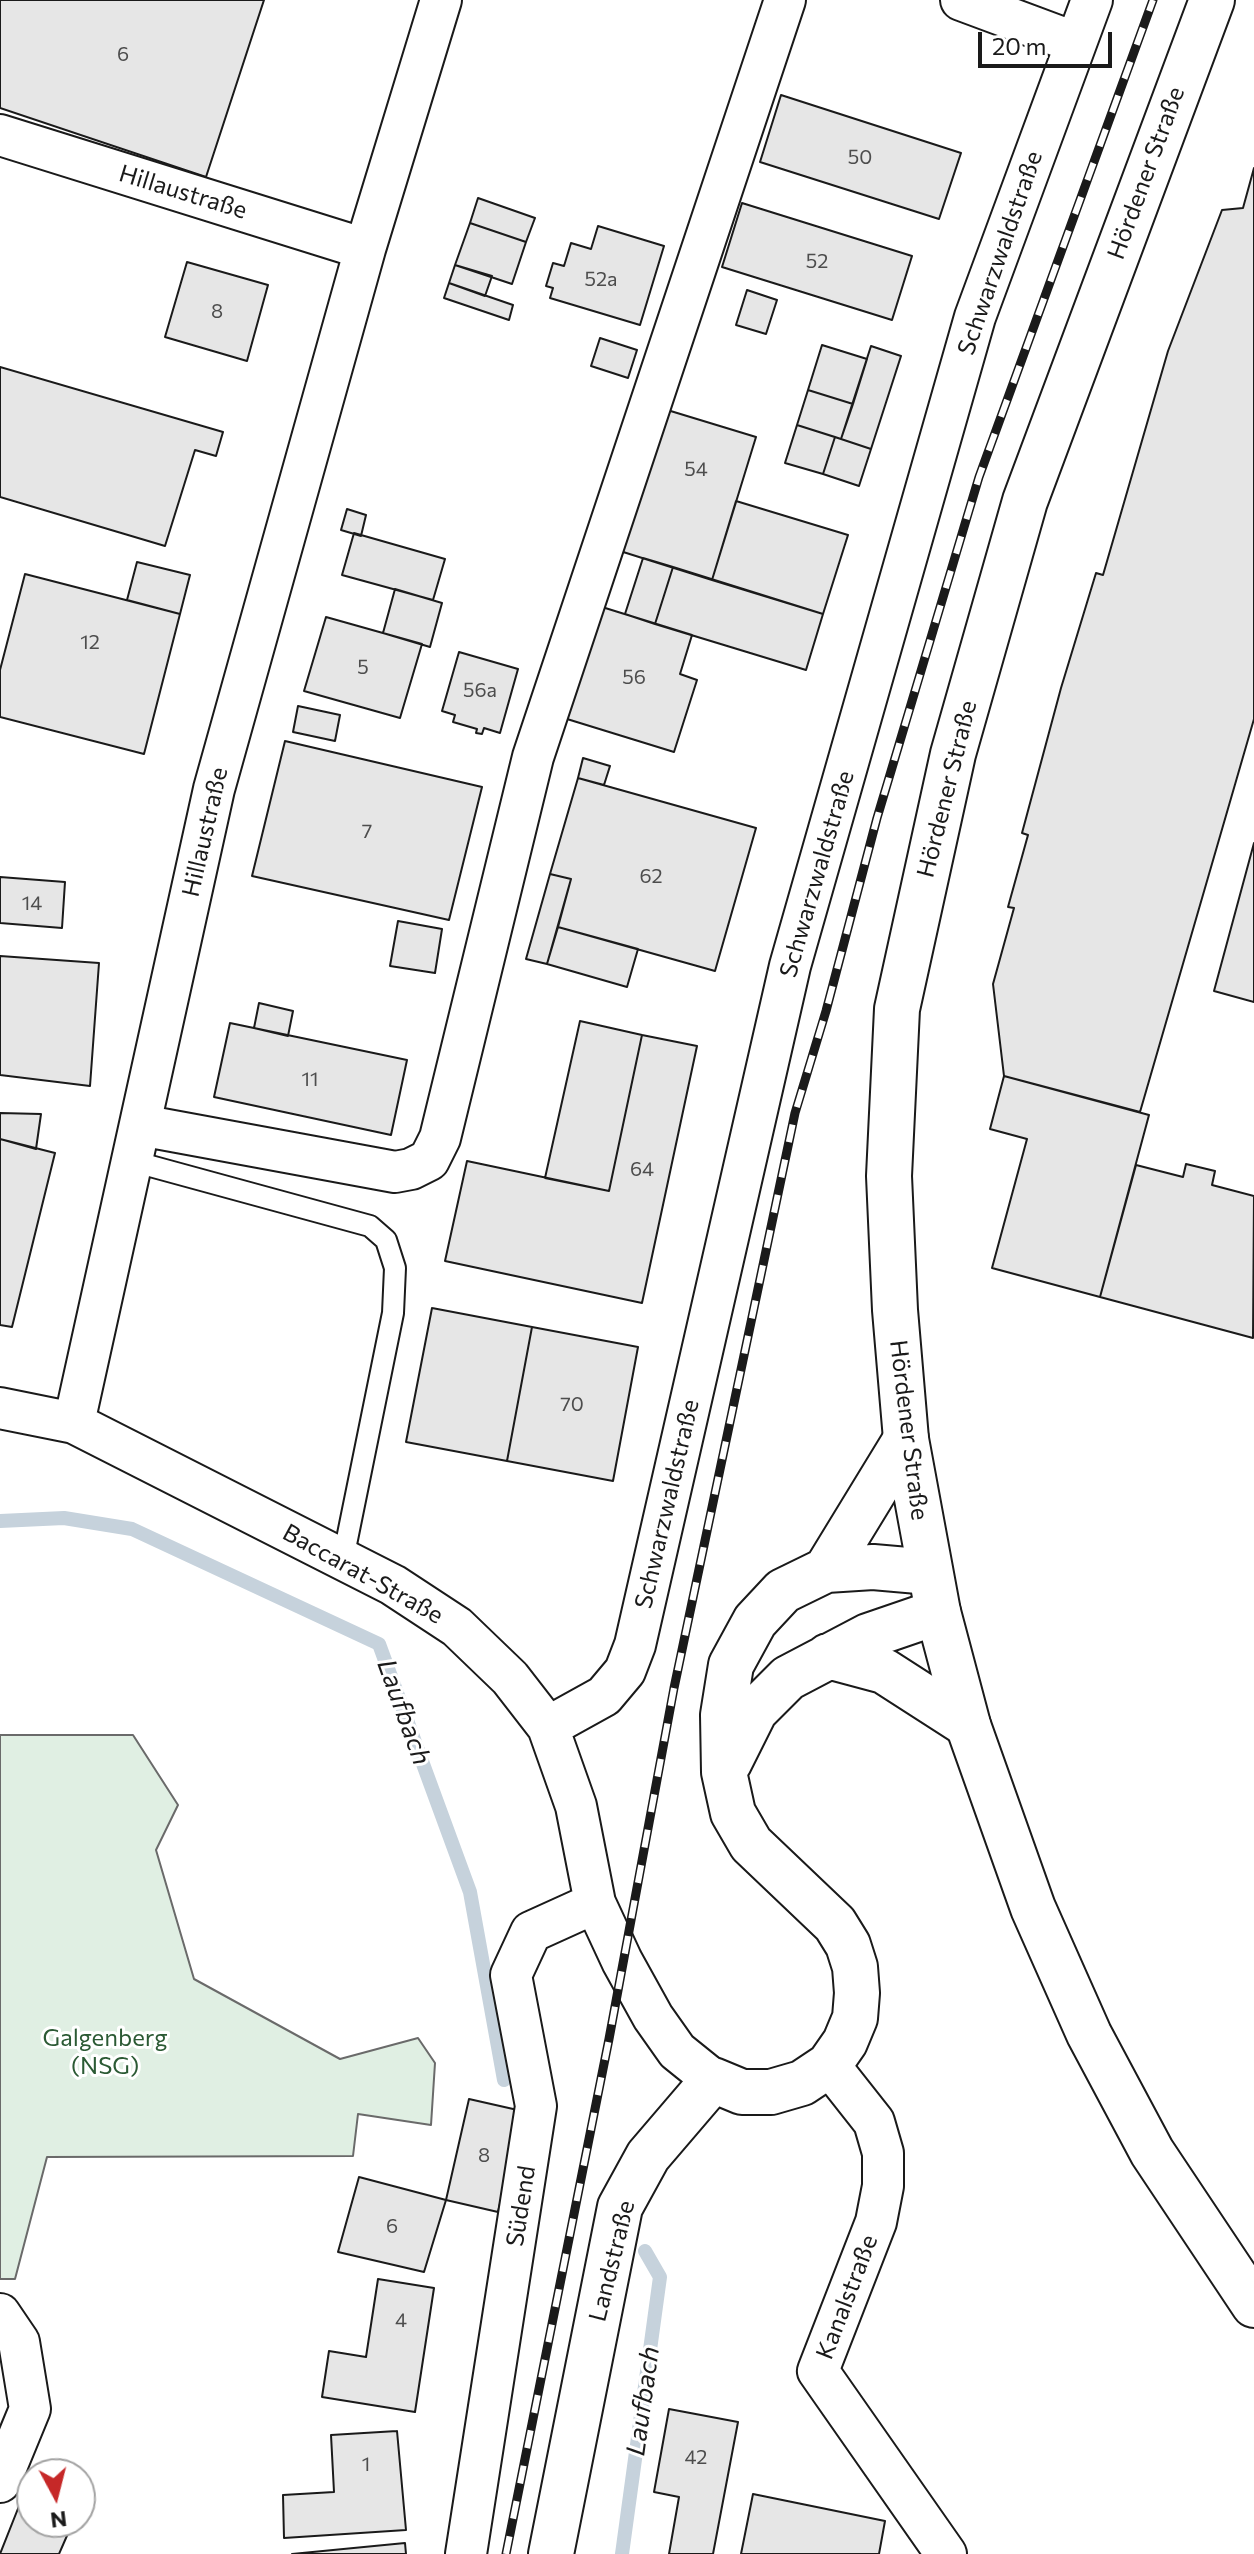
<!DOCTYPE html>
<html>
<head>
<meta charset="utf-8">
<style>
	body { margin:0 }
	#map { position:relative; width:1254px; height:2554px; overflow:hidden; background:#fff; font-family:Commissioner,sans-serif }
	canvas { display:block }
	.north { position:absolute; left:16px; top:2458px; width:80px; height:80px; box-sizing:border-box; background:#fff; border:2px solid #a3a3a3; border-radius:50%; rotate:173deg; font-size:22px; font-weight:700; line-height:32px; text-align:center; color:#1a1a1a }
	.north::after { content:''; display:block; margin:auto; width:28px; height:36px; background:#c62828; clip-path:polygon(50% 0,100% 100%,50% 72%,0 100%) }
	.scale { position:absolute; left:978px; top:32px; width:134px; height:36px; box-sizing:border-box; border:4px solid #1a1a1a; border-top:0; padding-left:10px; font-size:24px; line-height:28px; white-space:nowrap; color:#1a1a1a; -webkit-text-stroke:6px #fff; paint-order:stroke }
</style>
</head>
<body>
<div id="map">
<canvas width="1254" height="2554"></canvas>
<div class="north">N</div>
<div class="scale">20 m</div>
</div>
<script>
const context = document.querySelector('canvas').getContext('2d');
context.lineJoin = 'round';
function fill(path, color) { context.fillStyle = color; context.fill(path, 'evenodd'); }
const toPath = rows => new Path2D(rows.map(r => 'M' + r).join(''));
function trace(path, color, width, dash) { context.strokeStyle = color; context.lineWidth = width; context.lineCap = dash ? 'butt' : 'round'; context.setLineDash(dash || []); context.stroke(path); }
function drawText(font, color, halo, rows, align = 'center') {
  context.font = font + ' Commissioner,sans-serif'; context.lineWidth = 6; context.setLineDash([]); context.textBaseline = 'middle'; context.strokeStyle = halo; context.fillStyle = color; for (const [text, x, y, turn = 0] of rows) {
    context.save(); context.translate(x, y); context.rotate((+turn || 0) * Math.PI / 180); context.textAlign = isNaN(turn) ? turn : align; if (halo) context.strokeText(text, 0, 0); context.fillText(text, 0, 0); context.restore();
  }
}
const green = toPath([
	[0,1735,133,1735,178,1805,156,1850,194,1979,340,2059,418,2038,435,2063,431,2125,358,2114,353,2156,47,2157,15,2279,0,2279,0,1735]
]);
fill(green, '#e0efe3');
trace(green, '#6a6a6a', 2);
trace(toPath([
	[0,1521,64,1518,132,1529,379,1644,470,1892,504,2080],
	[622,2554,660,2277,645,2251]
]), '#c6d2dc', 14);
const building = toPath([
	[0,0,264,0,206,177,0,108,0,0],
	[781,95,961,153,939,219,760,162,781,95],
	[1254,168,1254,719,1140,1112,1004,1076,993,984,1014,908,1008,907,1028,835,1022,833,1061,688,1096,573,1103,575,1168,351,1222,210,1243,208,1254,168],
	[478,198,535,218,526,242,470,223,478,198],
	[742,203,912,256,892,320,722,267,742,203],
	[470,223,526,242,512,284,455,265,470,223],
	[598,226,664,246,640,325,550,298,553,288,546,286,553,263,564,266,571,243,591,249,598,226],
	[187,262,268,285,247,361,165,337,187,262],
	[455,265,492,276,485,296,449,283,455,265],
	[449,283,513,305,509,320,444,298,449,283],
	[747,290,777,300,766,334,736,325,747,290],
	[600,338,637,350,628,378,591,366,600,338],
	[822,345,867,359,853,404,808,390,822,345],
	[871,346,901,356,871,449,841,439,871,346],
	[0,367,223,432,216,456,195,450,165,546,0,497,0,367],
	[808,390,853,404,841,439,797,425,808,390],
	[664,409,756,437,712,580,620,551,664,409],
	[797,425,835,437,823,474,785,463,797,425],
	[835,437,871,449,859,486,823,474,835,437],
	[736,501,848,535,823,614,712,580,736,501],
	[347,509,366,515,361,536,341,530,347,509],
	[354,533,445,559,433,600,342,575,354,533],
	[643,558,673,567,655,624,625,614,643,558],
	[137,562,190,575,180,614,127,600,137,562],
	[673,567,823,614,806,670,655,624,673,567],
	[25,574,180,614,144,754,0,717,0,670,25,574],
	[395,589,442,603,430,647,383,633,395,589],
	[602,607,692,635,680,674,697,680,674,752,567,719,602,607],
	[326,617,422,644,400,718,304,691,326,617],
	[459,652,518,669,500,733,484,728,482,734,476,733,477,729,453,722,455,715,442,711,459,652],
	[298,706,340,715,335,741,293,732,298,706],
	[285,741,482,787,449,920,252,876,285,741],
	[583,758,610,766,604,785,578,778,583,758],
	[578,778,756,828,715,971,558,927,571,879,550,874,578,778],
	[1254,843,1254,1002,1214,991,1254,843],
	[550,874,571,879,547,964,526,959,550,874],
	[0,877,65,882,62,928,0,923,0,877],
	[398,921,442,929,435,973,390,966,398,921],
	[558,927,638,949,627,987,547,964,558,927],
	[0,956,99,963,90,1086,0,1075,0,956],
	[259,1003,293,1011,288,1036,254,1028,259,1003],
	[580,1021,642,1035,609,1191,545,1178,580,1021],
	[230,1023,407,1060,391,1135,214,1097,230,1023],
	[642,1035,697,1046,642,1303,445,1261,467,1161,609,1191,642,1035],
	[1004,1076,1149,1115,1100,1297,992,1268,1027,1139,990,1129,1004,1076],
	[0,1113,41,1114,36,1149,0,1139,0,1113],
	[0,1139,55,1153,12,1327,0,1325,0,1139],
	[1186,1164,1215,1171,1212,1185,1254,1196,1253,1338,1100,1297,1136,1165,1183,1177,1186,1164],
	[432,1308,532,1327,507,1461,406,1442,432,1308],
	[532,1327,638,1347,613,1481,507,1461,532,1327],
	[469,2099,522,2111,498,2212,446,2200,469,2099],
	[359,2177,446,2200,424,2272,338,2252,359,2177],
	[378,2279,434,2288,415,2412,322,2397,329,2351,366,2357,378,2279],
	[669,2409,738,2422,713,2554,669,2554,679,2497,654,2492,669,2409],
	[397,2431,406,2530,284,2538,283,2495,334,2492,331,2435,397,2431],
	[753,2494,885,2521,879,2554,741,2554,753,2494],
	[21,2501,32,2505,32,2522,73,2522,59,2554,0,2554,21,2501],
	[405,2543,406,2554,292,2554,405,2543]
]);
fill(building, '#e6e6e6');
trace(building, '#1a1a1a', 2);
const lane = toPath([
	[132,1161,370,1226,386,1240,395,1268,393,1313,343,1559]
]);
const street = toPath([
	[961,0,1074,42],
	[0,135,365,249],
	[140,1125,395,1172,411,1169,429,1160,440,1138,533,757,785,0],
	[0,1408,74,1423,393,1585,457,1627,510,1678,548,1727,576,1806,595,1903,622,1961,653,2017,677,2051,713,2080],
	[74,1423,214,789,365,249,441,0],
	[548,1727,604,1696,625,1671,635,1645,790,966,975,317,1092,0],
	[829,2065,874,2122,883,2153,883,2186,876,2222,818,2371,946,2554],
	[0,2314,19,2342,30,2409,0,2482],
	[466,2554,536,2106,511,1975,531,1932,595,1903]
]);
const secondary = toPath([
	[826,1570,906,1439],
	[828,1656,884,1671,968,1725],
	[729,1763,755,1711,788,1678,868,1636,938,1612],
	[551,2554,620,2207,648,2156,713,2080,742,2092,771,2092,802,2083,829,2065,845,2042,855,2018,857,1993,855,1967,848,1945,835,1924,751,1844,733,1813,724,1772,723,1715,731,1665,755,1621,783,1591,826,1570,873,1567,930,1572]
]);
const primary = toPath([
	[1212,0,1025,501,953,754,897,1009,889,1176,895,1310,906,1439,938,1612,968,1725,1033,1908,1089,2034,1152,2152,1254,2305]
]);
trace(lane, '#1a1a1a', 24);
trace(street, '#1a1a1a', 44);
trace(secondary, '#1a1a1a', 48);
trace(primary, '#1a1a1a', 48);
trace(lane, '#fff', 20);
trace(street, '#fff', 40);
trace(secondary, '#fff', 44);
trace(primary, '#fff', 44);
const rail = toPath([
	[506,2554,609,2039,674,1688,795,1113,826,1011,877,818,979,477,1153,0]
]);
trace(rail, '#1a1a1a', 9);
trace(rail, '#fff', 6, [18]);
drawText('20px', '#4d4d4d', null, [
	["6",123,54],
	["50",860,157],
	["52",817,261],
	["52a",601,279],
	["8",217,311],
	["54",696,469],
	["12",90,642],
	["5",363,667],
	["56",634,677],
	["56a",480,690],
	["7",367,831],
	["62",651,876],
	["14",32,903],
	["11",310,1079],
	["64",642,1169],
	["70",572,1404],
	["8",484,2155],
	["6",392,2226],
	["4",401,2320],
	["42",696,2457],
	["1",366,2464]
]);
drawText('24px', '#1a1a1a', '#fff', [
	["Hördener Straße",1146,173,-70],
	["Hillaustraße",183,192,17],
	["Schwarzwaldstraße",1000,253,-71],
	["Hördener Straße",947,789,-76],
	["Hillaustraße",205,832,-77],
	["Schwarzwaldstraße",817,874,-74],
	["Hördener Straße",909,1430,83],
	["Schwarzwaldstraße",667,1504,-77],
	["Baccarat-Straße",363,1574,29],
	["Südend",521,2206,-81],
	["Landstraße",612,2261,-76],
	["Kanalstraße",847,2297,-69]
]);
drawText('24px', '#2b5a34', '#fff', [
	["Galgenberg",105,2038],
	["(NSG)",105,2066]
]);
drawText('italic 26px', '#1a1a1a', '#fff', [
	["Laufbach",404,1712,70],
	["Laufbach",643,2401,-82]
]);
</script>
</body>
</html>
